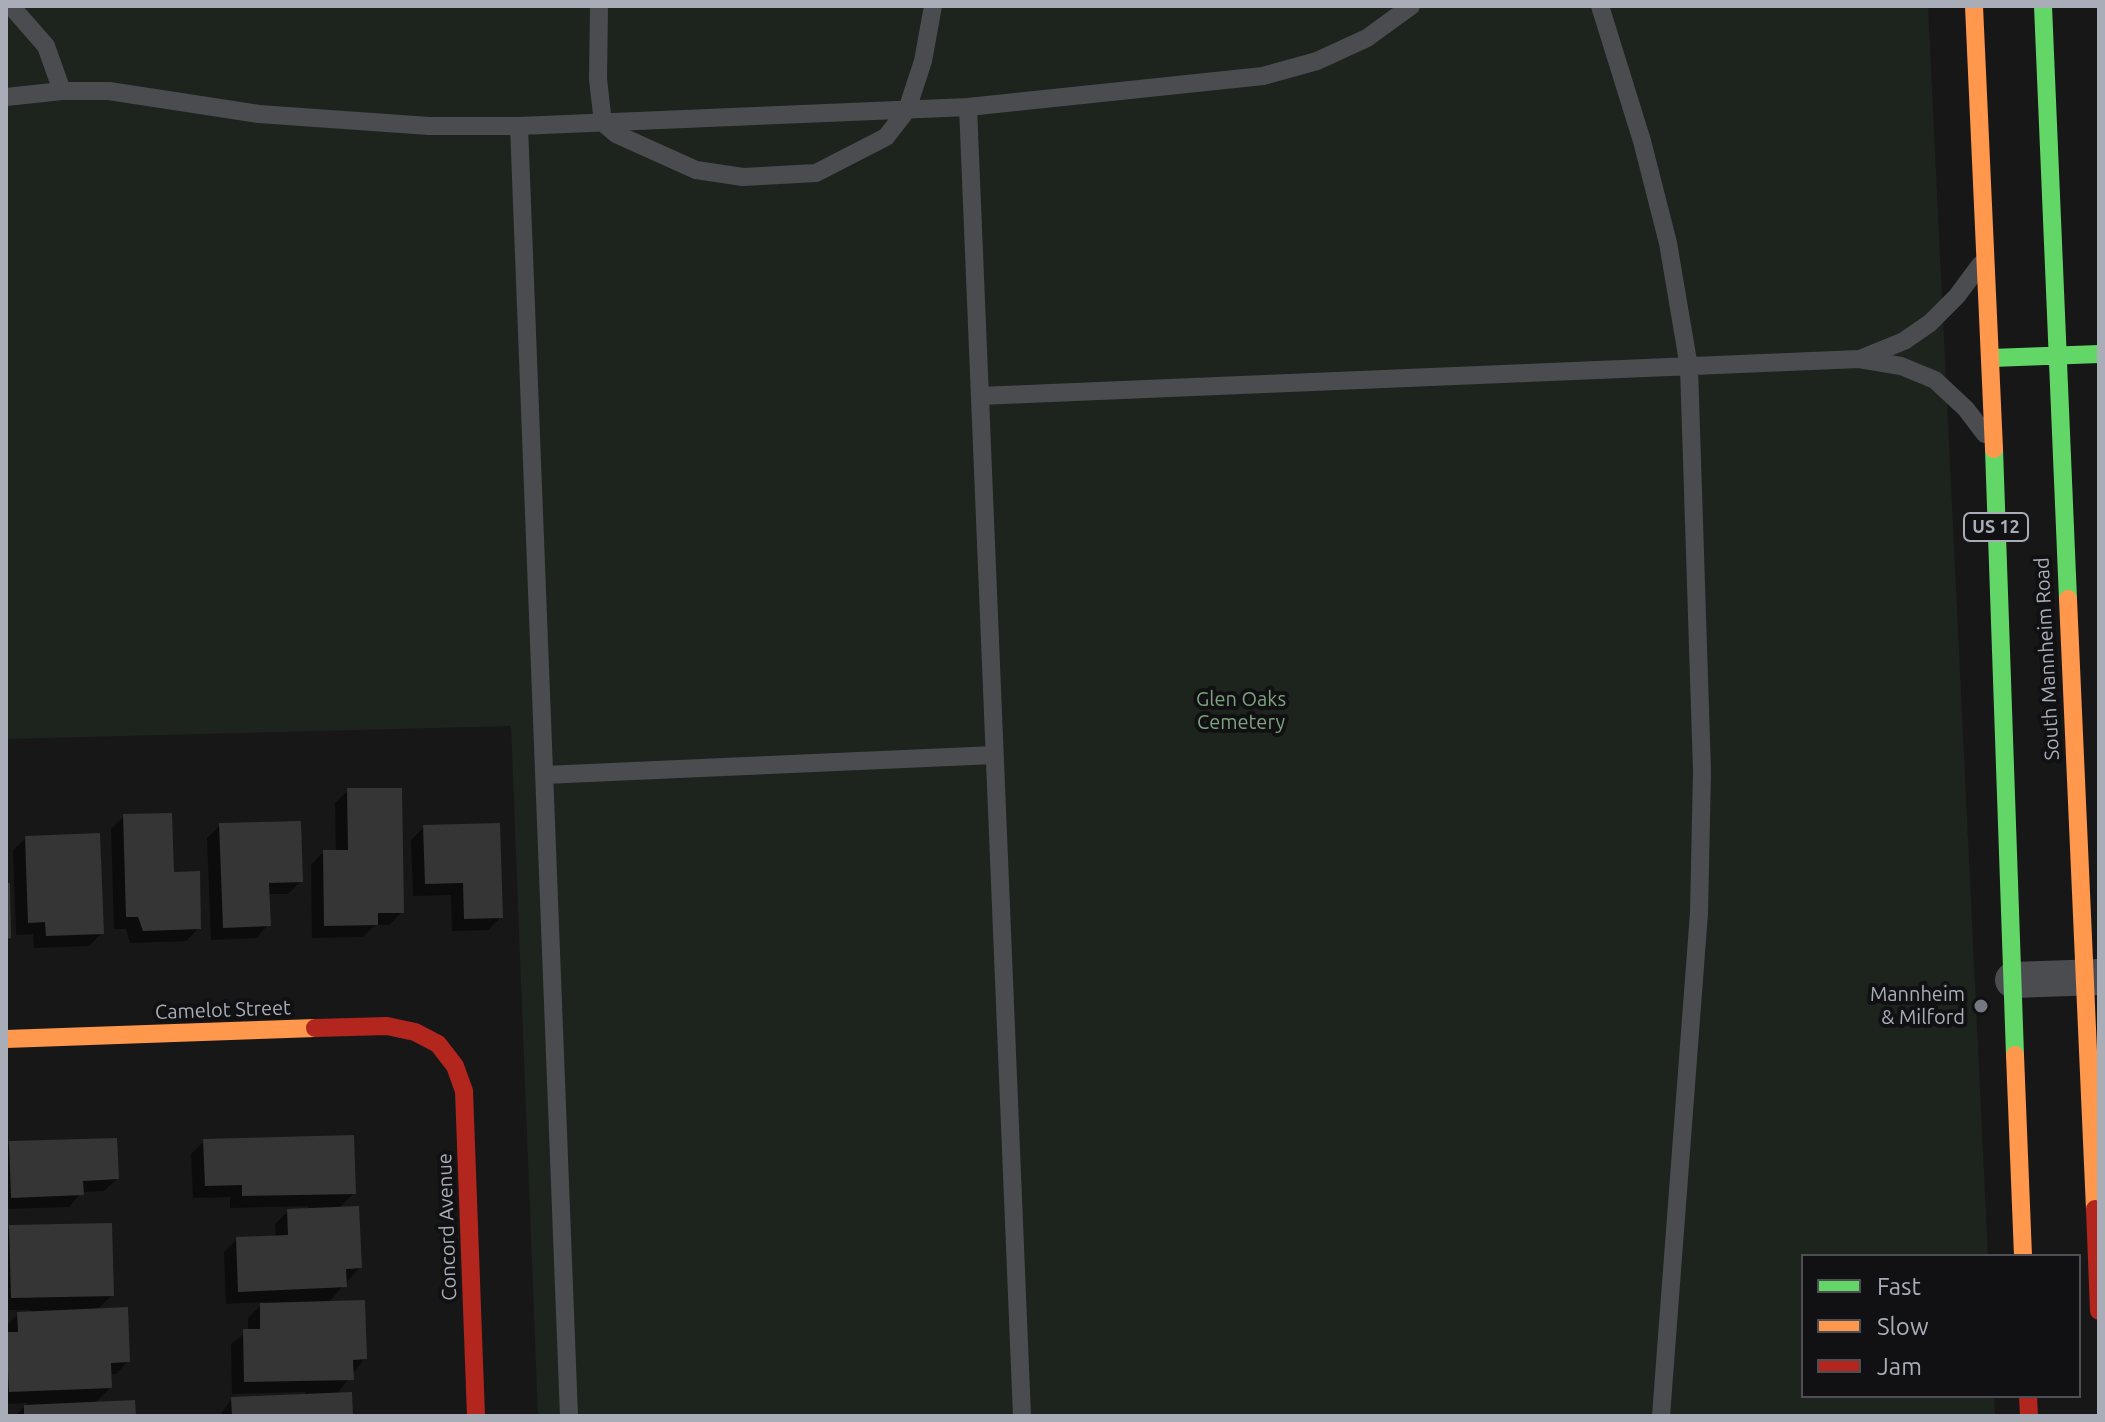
<!DOCTYPE html>
<html>
<head>
<meta charset="utf-8">
<style>
	body { margin:0 }
	#map { position:relative; width:2105px; height:1422px; overflow:hidden; background:#171717; font-family:Ubuntu,sans-serif }
	canvas { display:block }
	.frame { position:absolute; inset:0; border:8px solid #a8adb8; pointer-events:none }
	.legend { position:absolute; left:1801px; top:1254px; width:280px; height:144px; box-sizing:border-box; background:#111113; border:2px solid #4d4f55; margin:0; padding:10px 14px; list-style:none; font-size:24px; color:#a8adb8 }
	.legend li { display:flex; align-items:center; gap:16px; height:40px }
	.legend b { width:40px; border:2px solid #4d4f55 }
</style>
</head>
<body>
<div id="map">
<canvas width="2105" height="1422"></canvas>
<div class="frame"></div>
<ul class="legend">
<li><b style="height:10px;background:#63d668"></b>Fast</li>
<li><b style="height:10px;background:#ff974d"></b>Slow</li>
<li><b style="height:10px;background:#b3261e"></b>Jam</li>
</ul>
</div>
<script>
const context = document.querySelector('canvas').getContext('2d');
context.lineJoin = 'round';
function fill(path, color) { context.fillStyle = color; context.fill(path, 'evenodd'); }
const toPath = rows => new Path2D(rows.map(r => 'M' + r).join(''));
function trace(path, color, width, dash) { context.strokeStyle = color; context.lineWidth = width; context.lineCap = dash ? 'butt' : 'round'; context.setLineDash(dash || []); context.stroke(path); }
function drawText(font, color, halo, rows, align = 'center') {
  context.font = font + ' Ubuntu,sans-serif'; context.lineWidth = 8; context.setLineDash([]); context.textBaseline = 'middle'; context.strokeStyle = halo; context.fillStyle = color; for (const [text, x, y, turn = 0] of rows) {
    context.save(); context.translate(x, y); context.rotate((+turn || 0) * Math.PI / 180); context.textAlign = isNaN(turn) ? turn : align; if (halo) context.strokeText(text, 0, 0); context.fillText(text, 0, 0); context.restore();
  }
}
fill(toPath([
	[6,6,1928,6,1988,1256,1803,1256,1803,1396,1994,1396,1995,1416,538,1416,511,726,6,739]
]), '#1d241e');
fill(toPath([
	[348,790,402,912,389,925,375,925,363,937,312,938,311,865,323,852,336,852,335,803],
	[124,816,172,874,199,928,186,941,130,943,126,929,114,929,111,829],
	[220,825,301,881,288,894,267,894,268,925,256,938,211,940,207,838],
	[424,827,501,917,488,930,452,931,451,895,413,896,411,840],
	[26,838,102,933,89,946,34,948,33,934,16,935,13,850],
	[204,1141,354,1193,338,1209,360,1267,328,1303,365,1358,336,1395,351,1416,219,1416,232,1399,305,1396,305,1392,232,1394,231,1344,248,1331,248,1318,264,1302,226,1304,224,1252,237,1239,276,1237,275,1224,288,1211,308,1210,308,1206,230,1208,230,1197,193,1198,191,1154],
	[10,1143,117,1179,104,1191,82,1192,69,1207,6,1209,6,1147],
	[10,1227,112,1295,96,1311,128,1361,116,1374,109,1374,110,1388,94,1404,134,1416,15,1416,28,1403,6,1404,6,1326,18,1314,31,1313,31,1310,6,1310,6,1231]
]), '#0007');
fill(toPath([
	[347,788,402,788,404,913,378,913,378,925,324,926,323,850,348,850],
	[172,813,174,872,200,871,201,929,143,931,138,917,126,917,123,814],
	[301,821,303,882,269,883,271,926,223,928,219,823],
	[500,823,503,918,464,919,463,883,425,884,423,825],
	[100,833,104,934,46,936,45,922,28,923,25,836],
	[6,883,10,883,11,938,6,939],
	[354,1135,356,1194,242,1196,242,1185,205,1186,203,1139],
	[117,1138,119,1179,83,1181,84,1195,11,1198,9,1141],
	[359,1206,362,1268,346,1269,347,1287,238,1292,236,1237,288,1235,287,1209],
	[112,1223,114,1296,11,1298,9,1225],
	[365,1300,367,1359,353,1360,354,1380,244,1382,243,1329,260,1329,260,1303],
	[128,1307,130,1362,111,1363,112,1388,9,1392,6,1332,18,1332,17,1312],
	[352,1392,353,1416,232,1416,231,1397],
	[135,1400,136,1416,24,1416,24,1405]
]), '#353536');
trace(toPath([
	[11,6,46,46,62,91],
	[599,6,598,79,603,123,616,134,696,170,743,177,816,173,886,137,907,110,923,61,933,6],
	[1600,6,1642,141,1668,243,1689,367,1702,771,1699,913,1661,1416],
	[6,97,62,91,109,91,259,114,429,126,519,126,968,107,1263,76,1317,61,1367,38,1411,6],
	[968,107,1022,1416],
	[519,126,569,1416],
	[1862,358,1904,341,1930,323,1957,296,1980,265],
	[980,396,1859,359,1901,366,1935,380,1966,409,1985,434],
	[544,775,994,755]
]), '#4b4c50', 18);
trace(toPath([
	[2013,980,2099,977]
]), '#4b4c50', 36);
trace(toPath([
	[2043,6,2068,599],
	[1992,358,2099,354],
	[1994,449,2015,1055]
]), '#63d668', 18);
trace(toPath([
	[1974,6,1994,449],
	[2068,599,2095,1209],
	[6,1039,315,1028],
	[2015,1055,2023,1256]
]), '#ff974d', 18);
trace(toPath([
	[315,1028,387,1026,415,1032,438,1044,455,1066,464,1091,476,1416],
	[2095,1209,2099,1311],
	[2028,1396,2029,1416]
]), '#b3261e', 18);
for (const [x, y, r, color] of [
	[1981,1006,8,"#757880"]
]) { const dot = new Path2D(); dot.arc(x, y, r, 0, 2 * Math.PI); context.fillStyle = color; context.fill(dot); trace(dot, '#111113', 3); }
for (const [x, y, w] of [
	[1996,527,64]
]) { const box = new Path2D(); box.roundRect(x - w / 2, y - 14, w, 28, 6); context.fillStyle = '#111113'; context.fill(box); trace(box, '#a8adb8', 2); }
drawText('bold 18px', '#a8adb8', null, [
	["US 12",1996,527]
]);
drawText('20px', '#a8adb8', '#111113', [
	["South Mannheim Road",2047,659,-93],
	["Camelot Street",223,1010,-2],
	["Concord Avenue",447,1227,-92]
]);
drawText('20px', '#7fa381', '#111113', [
	["Glen Oaks",1241,699],
	["Cemetery",1241,722]
]);
drawText('20px', '#a8adb8', '#111113', [
	["Mannheim",1965,994],
	["& Milford",1965,1017]
], 'right');
</script>
</body>
</html>
